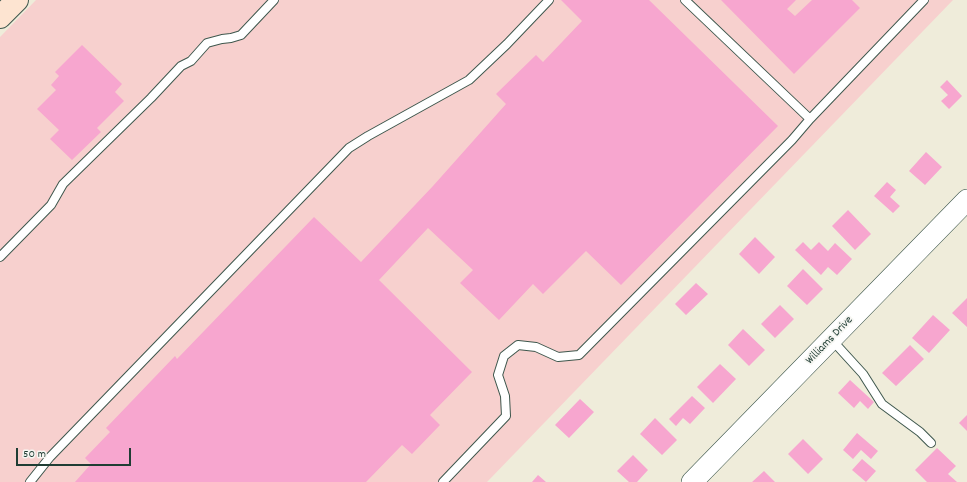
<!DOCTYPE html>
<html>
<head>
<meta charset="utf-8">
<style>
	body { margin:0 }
	#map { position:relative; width:967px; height:482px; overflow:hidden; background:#efecda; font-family:Dekko,sans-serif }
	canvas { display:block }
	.scale { position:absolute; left:16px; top:448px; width:115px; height:18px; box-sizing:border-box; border:2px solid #1f3d34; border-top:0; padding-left:5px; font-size:12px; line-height:14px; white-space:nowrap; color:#1f3d34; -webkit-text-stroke:3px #f6f6f2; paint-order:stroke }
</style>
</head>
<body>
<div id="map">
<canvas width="967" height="482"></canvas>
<div class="scale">50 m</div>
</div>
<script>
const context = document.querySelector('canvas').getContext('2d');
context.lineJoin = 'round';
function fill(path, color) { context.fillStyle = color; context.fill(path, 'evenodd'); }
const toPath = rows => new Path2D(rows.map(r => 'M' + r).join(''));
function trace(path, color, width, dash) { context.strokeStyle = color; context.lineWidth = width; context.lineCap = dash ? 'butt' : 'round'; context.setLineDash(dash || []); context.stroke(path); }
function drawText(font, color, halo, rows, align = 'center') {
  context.font = font + ' Dekko,sans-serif'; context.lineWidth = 3.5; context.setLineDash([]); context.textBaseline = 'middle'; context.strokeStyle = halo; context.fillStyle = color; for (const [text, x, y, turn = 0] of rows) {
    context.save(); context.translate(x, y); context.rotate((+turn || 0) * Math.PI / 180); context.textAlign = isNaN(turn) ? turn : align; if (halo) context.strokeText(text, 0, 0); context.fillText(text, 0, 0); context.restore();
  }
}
fill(toPath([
	[36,0,953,0,487,482,0,482,0,37]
]), '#f7d0ce');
fill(toPath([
	[561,0,649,0,778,126,621,285,586,251,543,294,533,284,499,320,460,283,473,270,428,228,379,280,472,372,430,415,440,425,412,454,402,445,366,482,75,482,91,464,85,458,110,432,106,428,175,356,177,359,314,217,361,262,433,186,506,104,496,94,536,55,543,62,582,21],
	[721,0,796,0,787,9,795,16,812,0,852,0,860,8,794,74],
	[82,45,122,84,115,92,124,101,97,128,101,132,72,160,50,139,59,130,37,109,56,90,51,85,59,76,55,72],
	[947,80,962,96,949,109,941,101,948,95,940,87],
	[926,152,942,167,925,185,909,171],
	[887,182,896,190,890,197,900,206,893,213,874,196],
	[848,210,871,234,855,250,832,226],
	[755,237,775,257,759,274,739,254],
	[803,242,811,250,819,242,828,251,835,243,852,259,837,275,828,267,821,275,795,250],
	[803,269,823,289,807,305,787,286],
	[696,283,708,294,686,315,675,304],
	[967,298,967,327,952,313],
	[780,305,794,319,775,338,761,324],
	[933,315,950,330,929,353,912,338],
	[743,329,765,350,749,366,728,345],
	[910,345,924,359,896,386,882,373],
	[720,364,736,379,713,403,697,387],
	[850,380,874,402,868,409,860,401,854,408,838,393],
	[692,396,705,408,690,424,683,418,676,426,669,419],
	[580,399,594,412,569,438,555,425],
	[967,415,967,431,959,423],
	[655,418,677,440,662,455,640,434],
	[857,433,878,451,871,459,861,450,853,459,843,450],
	[803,439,823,459,808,474,788,454],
	[937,448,956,466,948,474,957,482,927,482,915,470],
	[633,455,648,470,637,482,629,482,617,471],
	[862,459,876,471,866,482,852,470],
	[764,471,775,482,752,482],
	[538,475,546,482,532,482]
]), '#f7a6cf');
const service = toPath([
	[685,0,810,119],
	[0,257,51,205,63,184,151,98,181,66,191,61,207,43,222,39,231,38,241,35,274,0],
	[832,340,863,374,882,404,920,432,931,443],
	[30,482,50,457,349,148,368,136,469,80,507,44,549,0],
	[443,482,506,416,505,396,498,375,504,356,518,345,536,347,558,357,579,355,792,140,810,119,924,0]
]);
const tertiary = toPath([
	[692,482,967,200]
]);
const secondary = toPath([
	[0,17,17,0]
]);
trace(service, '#3e574d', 10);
trace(tertiary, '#3e574d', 22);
trace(secondary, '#3e574d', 24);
trace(service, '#fff', 8);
trace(tertiary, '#fff', 21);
trace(secondary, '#fde4d1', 22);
drawText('12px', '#1f3d34', '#f6f6f2', [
	["Williams Drive",830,341,-46]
]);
</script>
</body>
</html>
